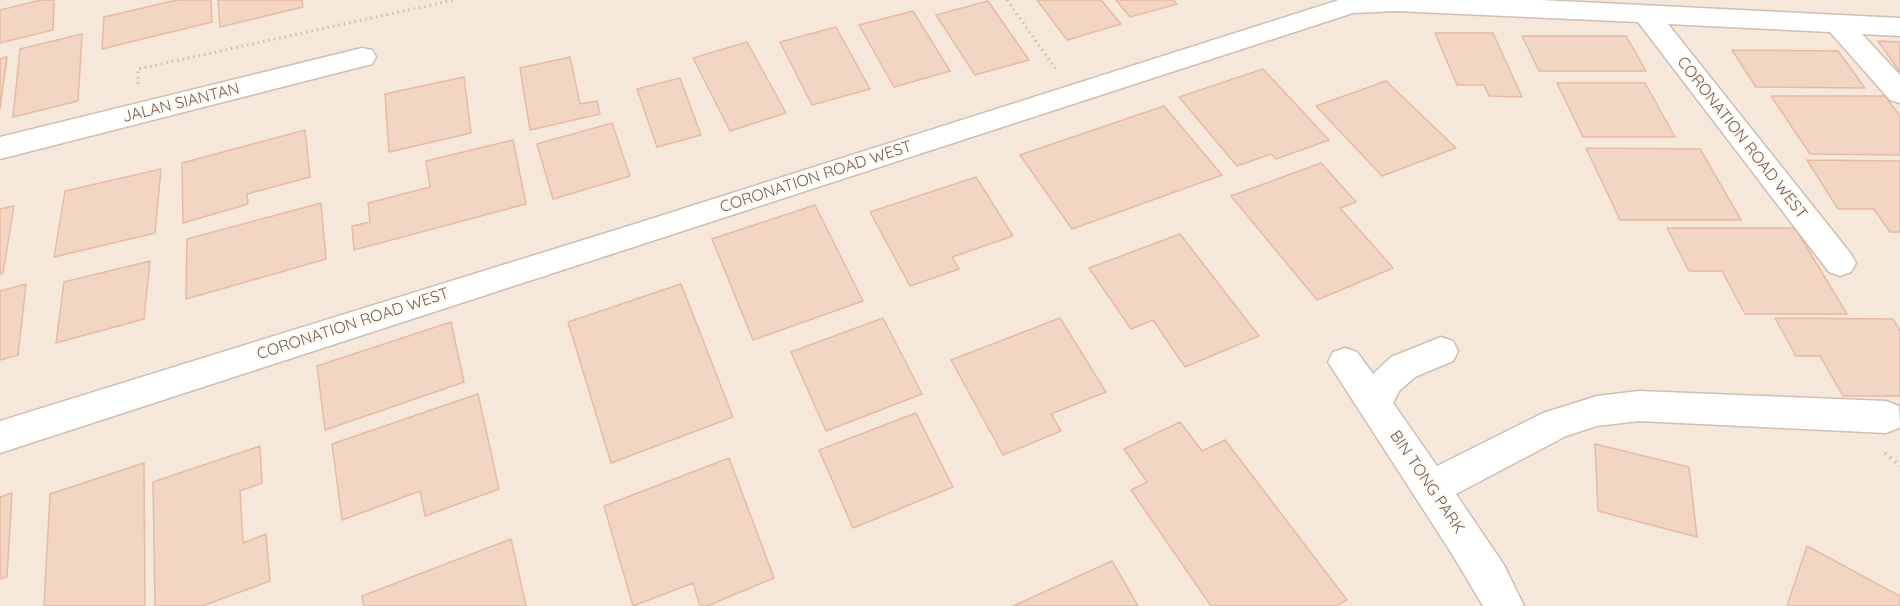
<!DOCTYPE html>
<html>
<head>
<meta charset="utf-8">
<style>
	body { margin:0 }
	canvas { display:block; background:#fdf6ec }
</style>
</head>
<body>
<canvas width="1900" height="606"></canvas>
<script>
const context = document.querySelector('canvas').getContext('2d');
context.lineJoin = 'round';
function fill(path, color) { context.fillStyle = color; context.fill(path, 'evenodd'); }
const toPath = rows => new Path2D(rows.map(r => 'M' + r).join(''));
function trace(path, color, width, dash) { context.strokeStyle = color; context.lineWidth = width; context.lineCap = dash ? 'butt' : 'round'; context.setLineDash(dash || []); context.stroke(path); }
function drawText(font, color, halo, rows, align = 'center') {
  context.font = font + ' Quicksand,sans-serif'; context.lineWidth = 4.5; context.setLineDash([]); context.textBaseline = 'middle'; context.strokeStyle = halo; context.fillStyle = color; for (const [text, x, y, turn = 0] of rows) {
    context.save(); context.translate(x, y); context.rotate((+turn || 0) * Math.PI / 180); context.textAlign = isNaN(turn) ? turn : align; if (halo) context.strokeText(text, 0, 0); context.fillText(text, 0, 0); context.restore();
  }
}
fill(toPath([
	[0,0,1900,0,1900,606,0,606]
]), '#f5e8da');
const building = toPath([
	[41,0,54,0,53,30,0,43,0,10,41,0],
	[177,0,211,0,212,22,102,49,104,17,177,0],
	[218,0,302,0,303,7,220,27,218,0],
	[1037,0,1101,0,1121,24,1067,40,1037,0],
	[1116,0,1173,0,1177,4,1130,17,1116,0],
	[988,1,1029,60,975,75,936,15,988,1],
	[913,11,950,71,894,87,859,25,913,11],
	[836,27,870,89,812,105,780,42,836,27],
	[1435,33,1493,33,1522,97,1489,96,1484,85,1457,85,1435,33],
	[82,34,78,101,13,117,20,49,82,34],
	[1522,36,1626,36,1646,71,1539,71,1522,36],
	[1878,41,1900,42,1900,72,1878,41],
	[747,42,786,113,730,131,693,58,747,42],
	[1732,50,1838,51,1865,88,1756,87,1732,50],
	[7,57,0,109,0,59,7,57],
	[570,57,580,104,597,101,600,114,530,130,520,68,570,57],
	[1263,69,1329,140,1276,159,1271,154,1237,166,1179,97,1263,69],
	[464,77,471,133,389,152,385,94,464,77],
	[680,78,701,135,657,147,637,89,680,78],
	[1386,81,1456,148,1382,176,1316,106,1386,81],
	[1557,83,1645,83,1675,137,1583,137,1557,83],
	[1771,96,1885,96,1900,116,1900,155,1810,154,1771,96],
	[1164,106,1222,175,1072,229,1020,155,1164,106],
	[612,123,630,176,553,199,537,144,612,123],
	[305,130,310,177,247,194,248,204,183,223,182,163,305,130],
	[513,140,526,204,354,250,352,226,370,222,368,203,430,187,426,161,513,140],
	[1586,148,1700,149,1741,220,1620,220,1586,148],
	[1807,160,1900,161,1900,232,1890,232,1874,209,1838,209,1807,160],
	[1321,163,1356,202,1340,208,1393,268,1317,300,1231,196,1321,163],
	[161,169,155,233,54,257,65,191,161,169],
	[976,177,1013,236,952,257,959,269,910,286,870,212,976,177],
	[321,203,326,259,186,299,187,239,321,203],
	[815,205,863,301,753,340,712,239,815,205],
	[14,206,3,273,0,274,0,209,14,206],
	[1667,228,1795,228,1847,314,1745,314,1722,271,1689,271,1667,228],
	[1180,234,1259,336,1185,367,1153,320,1131,329,1089,268,1180,234],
	[150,261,144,319,56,343,64,282,150,261],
	[26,284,18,355,0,360,0,291,26,284],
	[681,284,733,417,611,463,568,322,681,284],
	[883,318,922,394,826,431,791,352,883,318],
	[1060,318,1106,392,1051,414,1061,431,1003,455,951,360,1060,318],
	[1775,318,1893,319,1900,331,1900,396,1843,396,1820,356,1796,356,1775,318],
	[451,322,464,382,325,430,317,366,451,322],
	[478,394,499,489,425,516,420,491,342,520,332,444,478,394],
	[916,413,953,487,853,528,819,450,916,413],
	[1180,422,1202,451,1225,440,1347,600,1336,606,1211,606,1131,490,1147,482,1124,449,1180,422],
	[1595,444,1689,467,1697,537,1598,511,1595,444],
	[260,446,262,483,240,491,243,543,266,534,270,581,202,606,155,606,153,482,260,446],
	[729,458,774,578,707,606,700,606,693,583,633,606,604,506,729,458],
	[144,463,145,606,44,606,50,494,144,463],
	[12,493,7,577,0,579,0,497,12,493],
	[511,539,526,606,364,606,362,596,511,539],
	[1807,546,1900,596,1900,606,1787,606,1807,546],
	[1112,561,1138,606,1013,606,1112,561]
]);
fill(building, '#f3d5c3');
trace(building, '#e6bba3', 1.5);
const street = toPath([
	[1339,0,1541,0,1900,18,1900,36,1862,34,1900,75,1900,103,1890,100,1830,32,1668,24,1851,254,1856,263,1851,272,1840,276,1829,272,1638,22,1396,11,1353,13,0,453,0,421,638,223,1339,0],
	[362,48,372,50,376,57,372,64,0,159,0,137,362,48],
	[1441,337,1453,341,1458,351,1453,361,1415,377,1399,391,1393,403,1437,466,1543,413,1597,396,1639,391,1886,401,1899,406,1900,425,1899,428,1886,433,1639,421,1597,426,1566,436,1456,494,1504,565,1524,606,1483,606,1452,554,1328,362,1333,352,1345,348,1357,352,1373,374,1391,357,1441,337]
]);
trace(street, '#d1beb0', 3);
trace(toPath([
	[1007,0,1057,71],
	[138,84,138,69,454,0]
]), '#d9b8a5', 3, [1.5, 4]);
trace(toPath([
	[1885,453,1900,466]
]), '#d9b8a5', 4, [1.5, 5]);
fill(street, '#fff');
drawText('16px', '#7a5c4d', '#fffaf3', [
	["JALAN SIANTAN",181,103,-14],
	["CORONATION ROAD WEST",1742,138,52],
	["CORONATION ROAD WEST",816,177,-18],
	["CORONATION ROAD WEST",353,324,-18],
	["BIN TONG PARK",1427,482,56]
]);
</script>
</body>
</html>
